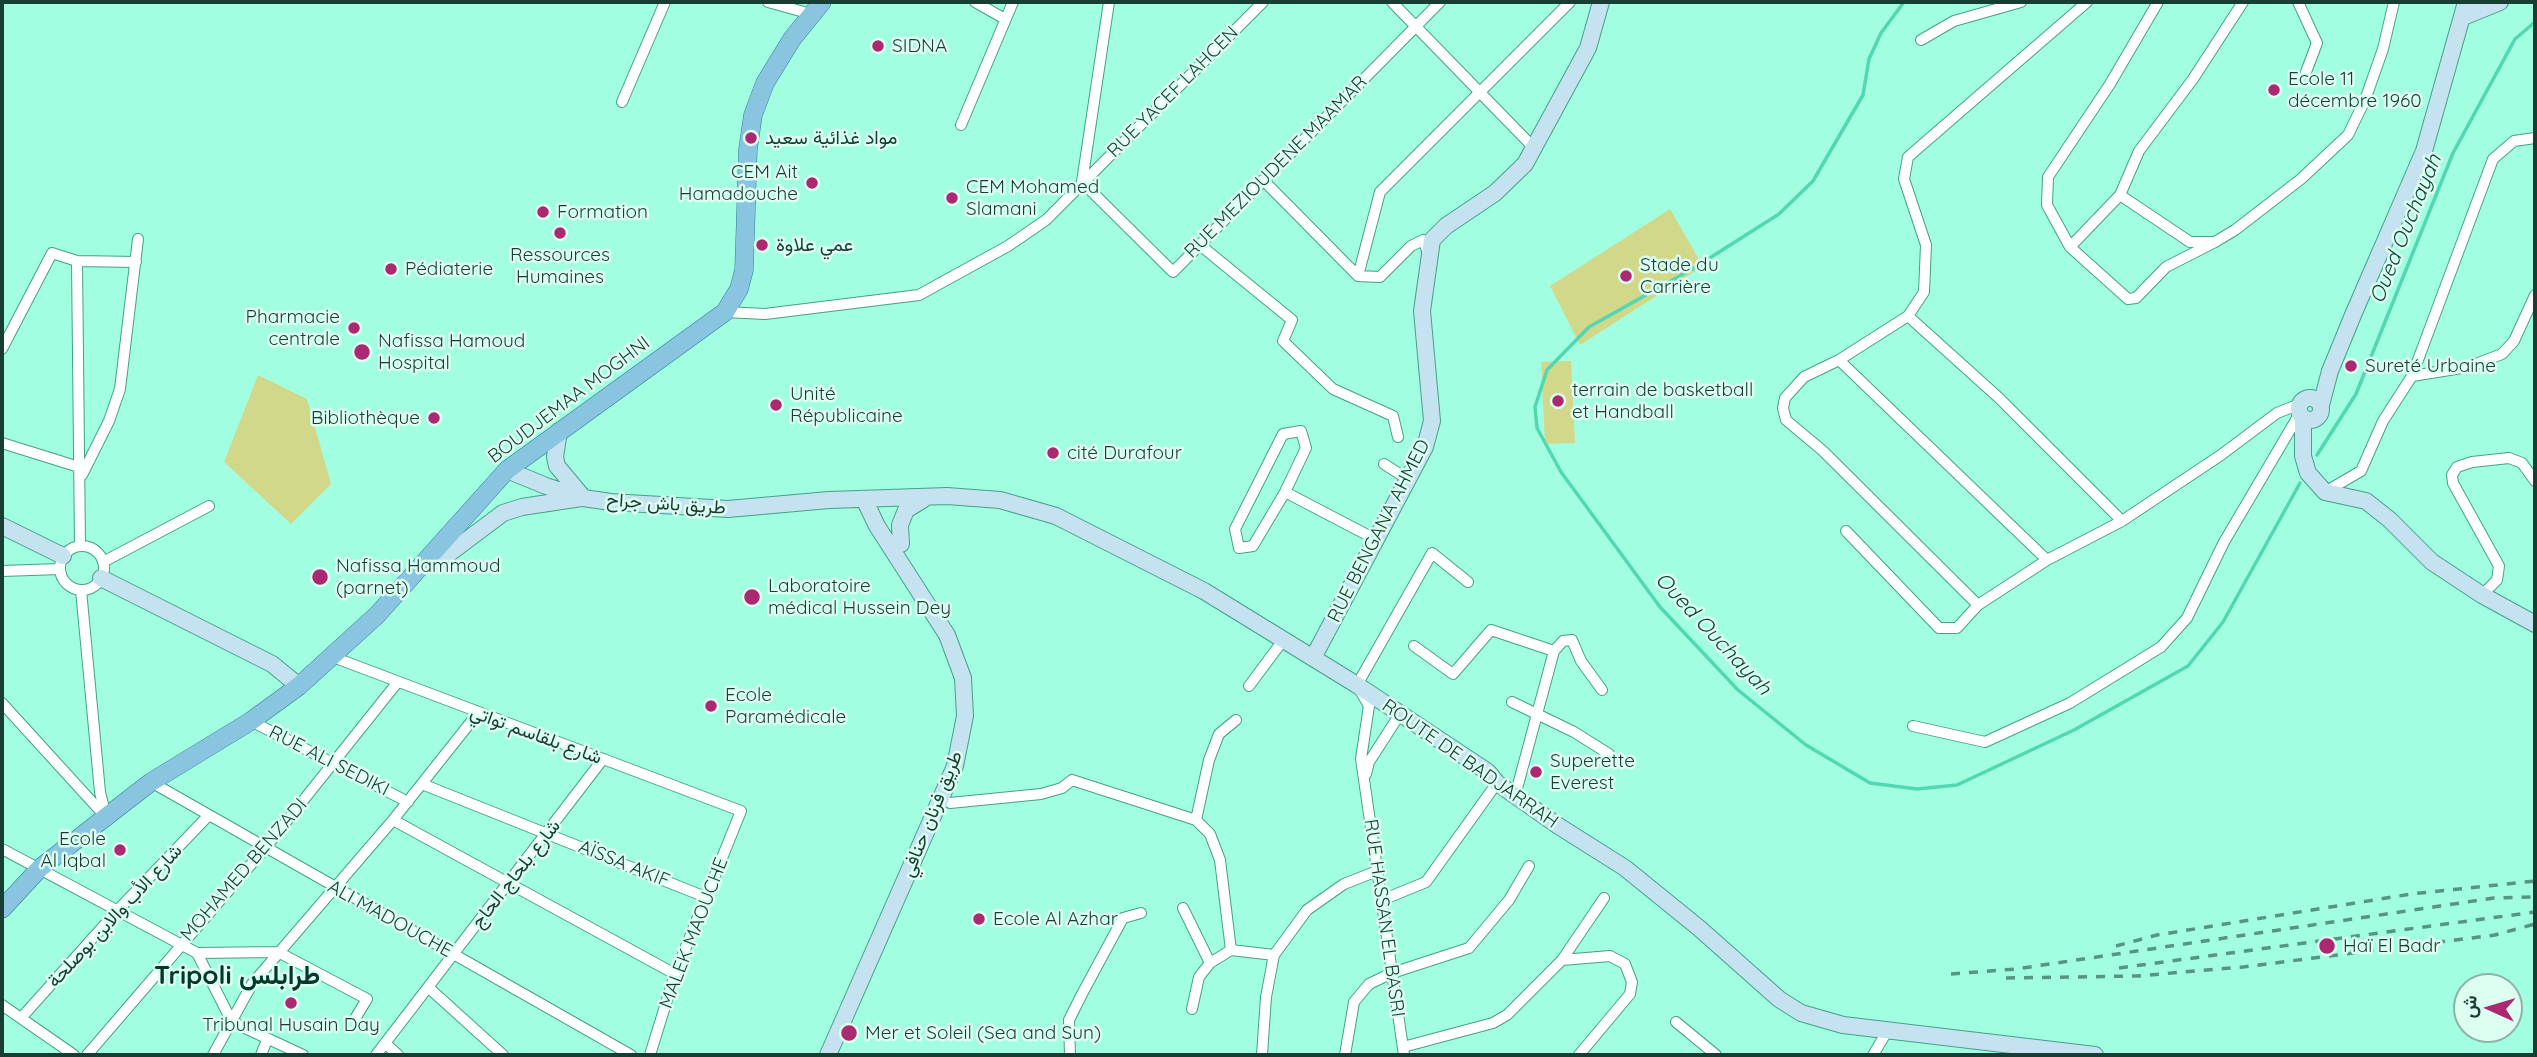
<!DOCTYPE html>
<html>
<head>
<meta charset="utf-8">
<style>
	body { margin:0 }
	#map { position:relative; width:2537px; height:1057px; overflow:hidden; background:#a2fee1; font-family:Quicksand,Vazirmatn,sans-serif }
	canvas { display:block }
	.frame { position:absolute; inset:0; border:4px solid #183e33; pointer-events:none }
	.north { position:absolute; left:2453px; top:973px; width:70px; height:70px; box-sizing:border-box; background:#dcfff2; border:2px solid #8eb2a6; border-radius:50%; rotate:274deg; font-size:19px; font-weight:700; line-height:28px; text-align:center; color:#183e33 }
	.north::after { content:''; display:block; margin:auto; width:24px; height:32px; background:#ac2871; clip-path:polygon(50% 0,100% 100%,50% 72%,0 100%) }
</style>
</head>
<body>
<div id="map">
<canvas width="2537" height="1057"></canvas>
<div class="frame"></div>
<div class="north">ش</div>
</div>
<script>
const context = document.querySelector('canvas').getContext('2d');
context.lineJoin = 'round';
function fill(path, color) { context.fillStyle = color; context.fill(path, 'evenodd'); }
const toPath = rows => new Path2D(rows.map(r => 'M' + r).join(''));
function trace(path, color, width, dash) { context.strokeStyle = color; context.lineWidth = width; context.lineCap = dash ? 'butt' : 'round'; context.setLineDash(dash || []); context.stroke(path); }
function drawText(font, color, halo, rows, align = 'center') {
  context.font = font + ' Quicksand,Vazirmatn,sans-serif'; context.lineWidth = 5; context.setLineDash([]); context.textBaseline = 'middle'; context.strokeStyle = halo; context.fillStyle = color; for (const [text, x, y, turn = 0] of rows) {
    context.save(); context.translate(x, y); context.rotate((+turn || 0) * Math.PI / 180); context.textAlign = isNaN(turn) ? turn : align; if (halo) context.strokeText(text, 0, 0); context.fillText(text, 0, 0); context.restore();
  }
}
fill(toPath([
	[1670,209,1703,266,1580,345,1550,286],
	[1571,361,1575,443,1545,444,1541,362],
	[258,375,307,399,331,484,291,524,224,462]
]), '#d2d88a');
trace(toPath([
	[1904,2,1881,33,1869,59,1863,95,1813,181,1779,214,1694,268,1589,327,1547,370,1535,407,1537,428,1561,472,1660,607,1738,690,1806,745,1870,783,1917,789,1957,785,2074,730,2188,666,2223,622,2300,483],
	[2317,455,2356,394,2453,153,2515,39,2535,22]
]), '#52d7b3', 3.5);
const street = toPath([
	[768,2,811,14],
	[975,2,1005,19],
	[1392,2,1534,148],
	[2087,2,1908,157,1904,179,1926,245,1924,292,1908,316,1839,360,1804,377,1785,398,1783,408,1786,420,1823,451,1978,605,2047,560,2122,521,2221,455,2277,413,2300,404],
	[2158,2,2110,84,2048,177,2047,205,2070,247,2128,299,2136,298,2166,267,2215,242],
	[2298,2,2317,43,2306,72],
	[1921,40,1954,21,2021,2],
	[622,102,665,2],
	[961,125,1013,2],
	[1263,180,1358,276,1380,192,1570,2],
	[1082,182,1173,272,1440,2],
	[1082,182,1109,2],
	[2120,195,2190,242,2215,242,2235,230,2301,179,2348,135,2365,100,2383,49,2394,2],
	[1200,245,1292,320,1283,341,1333,389,1393,416,1398,437],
	[2070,247,2120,195,2139,151,2193,79,2243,2],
	[77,261,80,546],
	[1358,276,1380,277,1411,246,1423,240,1428,253],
	[725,312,765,314,919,295,1008,246,1046,220,1263,2],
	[1908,316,1999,398,2122,521],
	[2,349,52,253,77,261,136,262],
	[1839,360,2047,560],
	[2412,376,2493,159,2514,141,2535,138],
	[1301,431,1306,448,1285,492,1253,546,1239,548,1235,529,1283,434,1301,431],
	[2,443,79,467],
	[1384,464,1409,480],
	[82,475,109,421,120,389,138,239],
	[1285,492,1377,540],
	[2325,492,2361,471,2383,421,2412,376,2468,367,2502,354,2514,341,2535,295],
	[1846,531,1939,628,1957,628,1978,605],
	'60 568a22 22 0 1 1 44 0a22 22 0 1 1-44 0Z',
	[103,562,209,506],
	[2,571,60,569],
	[81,590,100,792,106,817],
	[2482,595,2497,580,2499,566,2453,483,2452,475,2457,467,2472,462,2509,458,2522,463,2535,481],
	[1414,646,1453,674,1491,630,1554,651,1515,796],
	[1554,651,1563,641,1572,640,1581,661,1602,690],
	[333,657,741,811,675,974,650,1055],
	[1249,686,1284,639],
	[1512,702,1574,732,1609,754],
	[2,703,104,815],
	[251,721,408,802],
	[1913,726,1985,742,2070,703,2161,647,2187,618,2224,542,2300,413],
	[1366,774,1369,762,1400,714],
	[151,782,631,1055],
	[422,784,708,898],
	[950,803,1041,794,1062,788,1072,780,1196,820,1210,834,1220,860,1231,950,1210,963,1199,977,1192,1009],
	[393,820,675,974],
	[1196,820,1209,760,1219,734,1236,720],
	[2,849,197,953,232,1022,303,1055],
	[1382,900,1426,882,1497,783],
	[1183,908,1210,963],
	[1231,950,1274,955],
	[197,953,278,952,367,999,356,1017],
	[1562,960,1610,956,1625,964,1632,982,1630,994,1579,1055],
	[429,988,503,1055],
	[2,1005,74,1055],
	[22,1017,116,912,208,816],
	[1676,1022,1716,1055],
	[385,1043,398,1055],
	[1403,1047,1493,1023,1507,1015,1562,960,1604,898],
	[87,1055,266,847,397,683],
	[213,1055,252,984,393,820,478,713],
	[261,1055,267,1040],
	[376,1055,603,759],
	[1070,1055,1069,1020,1082,994,1123,918,1141,913],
	[1262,1055,1266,997,1274,955,1307,910,1344,884,1377,871],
	[1345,1055,1354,1002,1369,984,1392,973,1469,948,1509,900,1529,866],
	[1404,1055,1361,759,1369,706,1357,685,1432,553,1468,582],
	[1873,1055,1888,1030]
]);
const secondary = toPath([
	[2463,17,2500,2],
	'2299 409a11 11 0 1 1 22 0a11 11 0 1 1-22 0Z',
	[2321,405,2330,371,2353,315,2424,151,2466,2],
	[2303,417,2303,456,2308,473,2325,492,2366,501,2390,520,2432,562,2482,595,2535,624],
	[559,431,555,457,557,466,582,496],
	[507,470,546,486,583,498,611,502,728,509,829,500,947,496,1000,500,1056,516,1204,591,1357,685,1488,772,1497,783,1557,825,1625,868,1699,928,1779,999,1801,1013,1843,1025,2095,1055],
	[2,526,63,556],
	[901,544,900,525,906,510,924,499],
	[427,562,443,558,503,513,522,507,581,498],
	[101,578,272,664,299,686],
	[1313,658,1425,447,1432,421,1422,311,1432,240,1446,226,1495,193,1525,164,1588,48,1601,2],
	[828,1055,955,766,965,716,963,678,947,635,877,526,864,499]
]);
const primary = toPath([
	[2,909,40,868,151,782,251,721,299,686,377,615,507,470,725,312,739,289,744,270,748,149,753,115,765,83,792,39,822,2]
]);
trace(street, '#44a187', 12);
trace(secondary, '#44a187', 18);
trace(primary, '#2e7d96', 19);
trace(street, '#fff', 10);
trace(secondary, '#c4e2f0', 16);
trace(primary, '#89c5e0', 18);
trace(toPath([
	[2116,946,2157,935,2411,894,2535,881],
	[2119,968,2535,912],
	[1951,974,2016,969,2494,898,2535,897],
	[2006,978,2137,976,2243,967,2495,935,2535,924]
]), '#569582', 3.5, [9, 9]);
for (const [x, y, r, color] of [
	[878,46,7,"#ac2871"],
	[2274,90,7,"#ac2871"],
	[751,138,7,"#ac2871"],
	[812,183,7,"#ac2871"],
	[952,198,7,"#ac2871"],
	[543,212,7,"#ac2871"],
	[560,233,7,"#ac2871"],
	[762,245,7,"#ac2871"],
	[391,269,7,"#ac2871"],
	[1626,276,7,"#ac2871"],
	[354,328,7,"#ac2871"],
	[362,352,9,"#ac2871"],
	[2351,366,7,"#ac2871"],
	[1558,401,7,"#ac2871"],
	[776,405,7,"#ac2871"],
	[434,418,7,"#ac2871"],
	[1053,453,7,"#ac2871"],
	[320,577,9,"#ac2871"],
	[752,597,9,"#ac2871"],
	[711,706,7,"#ac2871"],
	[1536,772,7,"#ac2871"],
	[120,850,7,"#ac2871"],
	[979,919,7,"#ac2871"],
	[2327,946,9,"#ac2871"],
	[291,1003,7,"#ac2871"],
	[849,1033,9,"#ac2871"]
]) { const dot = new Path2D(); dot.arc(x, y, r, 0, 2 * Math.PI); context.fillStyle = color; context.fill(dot); trace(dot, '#dcfff2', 2.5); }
drawText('19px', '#183e33', '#dcfff2', [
	["SIDNA",892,46],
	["Ecole 11",2288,79],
	["décembre 1960",2288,101],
	["مواد غذائية سعيد",765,138],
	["CEM Ait",798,172,"right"],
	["Hamadouche",798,194,"right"],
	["CEM Mohamed",966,187],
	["Slamani",966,209],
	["Formation",557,212],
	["عمي علاوة",776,245],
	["Ressources",560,255,"center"],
	["Humaines",560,277,"center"],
	["Stade du",1640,265],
	["Carrière",1640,287],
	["Pédiaterie",405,269],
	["Pharmacie",340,317,"right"],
	["centrale",340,339,"right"],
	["Nafissa Hamoud",378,341],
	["Hospital",378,363],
	["Sureté Urbaine",2365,366],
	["terrain de basketball",1572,390],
	["et Handball",1572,412],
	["Unité",790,394],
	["Républicaine",790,416],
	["Bibliothèque",420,418,"right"],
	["cité Durafour",1067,453],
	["Nafissa Hammoud",336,566],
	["(parnet)",336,588],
	["Laboratoire",768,586],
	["médical Hussein Dey",768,608],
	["Ecole",725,695],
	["Paramédicale",725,717],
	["Superette",1550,761],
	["Everest",1550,783],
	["Ecole",106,839,"right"],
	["Al Iqbal",106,861,"right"],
	["Ecole Al Azhar",993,919],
	["Haï El Badr",2343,946],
	["Tribunal Husain Day",291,1025,"center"],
	["Mer et Soleil (Sea and Sun)",865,1033]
], 'left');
drawText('19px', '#183e33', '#dcfff2', [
	["RUE YACEF LAHCEN",1173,92,-45],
	["RUE MEZIOUDENE MAAMAR",1276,167,-45],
	["BOUDJEMAA MOGHNI",569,400,-37],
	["طريق باش جراح",666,504,4],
	["RUE BENGANA AHMED",1379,531,-63],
	["شارع بلقاسم تواتي",536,735,20],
	["RUE ALI SEDIKI",329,761,27],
	["ROUTE DE BADJARRAH",1470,764,35],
	["طريق فرنان حنافي",932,814,-68],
	["AÏSSA AKIF",624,864,22],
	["MOHAMED BENZADI",244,870,-49],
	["شارع بلحاج الحاج",516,874,-52],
	["شارع الأب والابن بوصلحة",115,916,-47],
	["RUE HASSAN EL BASRI",1384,918,82],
	["ALI MADOUCHE",390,919,29],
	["MALEK MAOUCHE",694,933,-69]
]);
drawText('italic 21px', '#0c4738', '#dcfff2', [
	["Oued Ouchayah",2406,229,-68],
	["Oued Ouchayah",1713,634,47]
]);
drawText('bold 26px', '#01382b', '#dcfff2', [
	["Tripoli طرابلس",237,976]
]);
</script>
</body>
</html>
